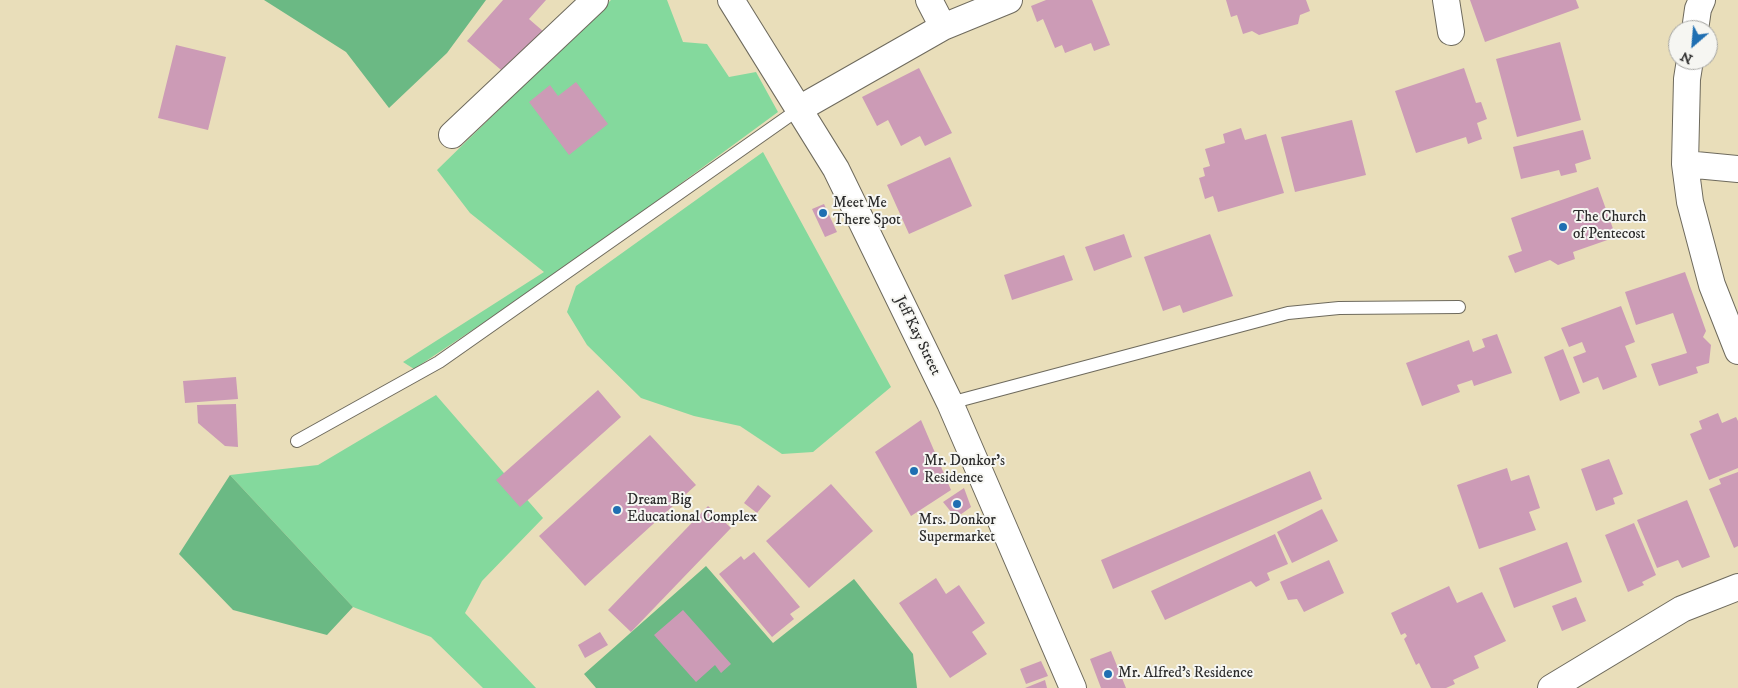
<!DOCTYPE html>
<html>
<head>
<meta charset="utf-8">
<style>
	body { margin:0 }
	#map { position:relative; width:1738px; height:688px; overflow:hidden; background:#e9deba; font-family:"IM FELL DW Pica",serif }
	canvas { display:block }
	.north { position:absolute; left:1668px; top:20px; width:50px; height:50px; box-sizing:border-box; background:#f6f6f2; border:1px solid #a5a5a2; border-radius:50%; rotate:207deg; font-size:14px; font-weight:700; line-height:20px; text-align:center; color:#2b2b2b }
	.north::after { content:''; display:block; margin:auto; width:18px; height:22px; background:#1f6fb2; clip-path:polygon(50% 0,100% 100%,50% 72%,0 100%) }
</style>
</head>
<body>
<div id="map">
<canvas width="1738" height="688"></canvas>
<div class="north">N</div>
</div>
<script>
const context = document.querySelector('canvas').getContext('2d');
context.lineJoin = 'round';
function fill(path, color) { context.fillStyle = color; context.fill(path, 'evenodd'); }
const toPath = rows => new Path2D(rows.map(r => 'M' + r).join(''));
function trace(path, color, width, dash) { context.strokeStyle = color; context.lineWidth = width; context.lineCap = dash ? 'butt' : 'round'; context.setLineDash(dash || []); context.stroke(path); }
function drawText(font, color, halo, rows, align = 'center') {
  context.font = font + ' "IM FELL DW Pica",serif'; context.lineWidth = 4; context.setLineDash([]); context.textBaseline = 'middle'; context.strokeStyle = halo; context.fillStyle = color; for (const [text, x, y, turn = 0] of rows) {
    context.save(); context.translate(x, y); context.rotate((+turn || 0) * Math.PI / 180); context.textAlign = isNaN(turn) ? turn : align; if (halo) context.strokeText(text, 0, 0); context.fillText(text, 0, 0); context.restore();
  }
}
fill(toPath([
	[611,0,667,0,683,42,707,44,729,77,756,72,778,112,567,267,414,369,403,362,544,272,470,213,437,170],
	[763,152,891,387,813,452,782,454,740,426,694,416,641,398,587,345,567,312,576,286],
	[436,395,543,518,482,581,465,613,536,688,483,688,431,637,353,607,230,475,318,465]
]), '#84d99d');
fill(toPath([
	[264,0,486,0,447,53,389,108,346,52],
	[230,475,353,607,327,635,233,610,179,554],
	[706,566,773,643,854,579,913,654,917,688,596,688,584,674]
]), '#6bb984');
fill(toPath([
	[503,0,546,0,529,19,544,32,507,75,467,41],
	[1046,0,1092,0,1110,45,1094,51,1091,43,1065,53,1062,45,1055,48,1043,19,1037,22,1031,6],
	[1226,0,1306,0,1310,11,1300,15,1298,24,1259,35,1252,31,1243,34,1237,15,1231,17],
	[1470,0,1576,0,1579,8,1485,42],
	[1560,42,1581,120,1517,137,1496,59],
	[176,45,226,57,208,130,158,118],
	[919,68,952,133,925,146,920,136,901,146,888,120,877,126,862,97],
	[1464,68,1476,103,1481,102,1487,119,1477,123,1482,139,1468,144,1466,137,1416,153,1395,91],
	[576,82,608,124,569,155,529,102,550,85,558,96],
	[1352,120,1366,175,1295,192,1281,137],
	[1241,128,1245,140,1266,134,1284,193,1218,212,1213,196,1205,199,1199,178,1205,176,1203,168,1210,166,1205,149,1225,143,1223,134],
	[1583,130,1591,159,1575,164,1577,172,1561,176,1559,170,1521,179,1513,147],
	[950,157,972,206,909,234,887,185],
	[1598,187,1616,237,1573,252,1575,259,1558,265,1550,260,1515,273,1508,256,1522,251,1511,218],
	[824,204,837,232,825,237,812,209],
	[1124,234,1132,257,1094,271,1085,247],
	[1210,234,1233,296,1183,313,1180,305,1163,311,1144,257],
	[1064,255,1073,280,1012,300,1004,275],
	[1685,272,1706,331,1703,337,1711,345,1709,363,1696,367,1698,373,1659,386,1651,364,1687,353,1673,313,1636,325,1625,292],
	[1621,306,1635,342,1625,346,1637,377,1603,390,1598,377,1583,383,1573,357,1586,352,1582,342,1569,347,1561,328],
	[1497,334,1512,373,1474,386,1472,380,1457,385,1460,392,1422,406,1406,363,1469,340,1473,352,1485,347,1482,339],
	[1563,349,1580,393,1560,401,1544,357],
	[236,377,238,399,185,403,183,381],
	[598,390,621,417,520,507,496,480],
	[236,404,238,447,225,446,198,423,197,405],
	[1718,413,1722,423,1736,417,1738,421,1738,468,1709,480,1690,434,1702,429,1699,421],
	[921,420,951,490,911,516,875,452],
	[650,435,696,485,585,586,539,536],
	[1609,459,1623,494,1613,498,1615,504,1596,511,1581,469],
	[1507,468,1511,481,1529,475,1540,508,1529,512,1536,530,1479,549,1457,485],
	[1310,471,1322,499,1113,589,1101,560],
	[1738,472,1738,546,1734,548,1709,489,1721,484,1719,479],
	[831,484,873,531,809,588,766,541],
	[758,485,771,496,757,513,744,503],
	[964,488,971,507,956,518,943,502],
	[1687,500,1710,557,1682,568,1678,560,1657,568,1637,520],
	[708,506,731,528,631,632,608,610],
	[1322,509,1338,541,1292,563,1277,532],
	[1634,523,1656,575,1642,582,1644,585,1628,592,1605,535],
	[1275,534,1288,564,1267,573,1270,580,1256,587,1251,581,1165,620,1151,591],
	[1567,542,1582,582,1514,608,1499,568],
	[754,552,800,607,790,614,794,619,772,637,719,574,741,556,744,560],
	[1329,560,1344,593,1304,612,1297,599,1288,600,1280,582],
	[936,578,946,594,959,585,985,623,972,632,987,654,950,678,899,603],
	[1449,586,1457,603,1482,592,1506,641,1474,656,1479,668,1453,680,1455,684,1446,688,1431,688,1419,663,1416,665,1404,639,1407,636,1405,633,1401,635,1391,613],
	[1576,597,1586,621,1562,631,1552,606],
	[683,610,731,664,721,673,715,665,696,682,654,635],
	[600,632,608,645,585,658,578,645],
	[1111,651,1126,688,1101,688,1090,659],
	[1041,661,1048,676,1026,684,1020,669],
	[1045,680,1047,688,1025,688]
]), '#cc9bb6');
const service = toPath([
	[950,403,1288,313,1339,308,1459,307],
	[297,441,439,362,799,109]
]);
const minor = toPath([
	[731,0,836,169,950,403,1073,688],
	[929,0,943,27],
	[1446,0,1451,32],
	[1695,30,1698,9,1702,0],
	[1690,60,1687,79,1685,164,1690,202,1712,285,1738,351],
	[799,109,943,27,1009,0],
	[452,135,595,0],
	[1685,164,1738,169],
	[1551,688,1682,609,1738,587]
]);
trace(service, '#6e6a5d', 14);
trace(minor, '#6e6a5d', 28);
trace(service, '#fff', 12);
trace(minor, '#fff', 26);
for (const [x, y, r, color] of [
	[823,213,5,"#1f6fb2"],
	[1563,227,5,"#1f6fb2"],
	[914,471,5,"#1f6fb2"],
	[957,504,5,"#1f6fb2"],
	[617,510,5,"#1f6fb2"],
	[1108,674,5,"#1f6fb2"]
]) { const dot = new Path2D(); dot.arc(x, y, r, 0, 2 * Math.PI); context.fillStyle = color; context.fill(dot); trace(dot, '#f6f6f2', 2); }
drawText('15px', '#2b2b2b', '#f6f6f2', [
	["Meet Me",833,204],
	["There Spot",833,221],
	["The Church",1573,218],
	["of Pentecost",1573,235],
	["Mr. Donkor's",924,462],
	["Residence",924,479],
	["Dream Big",627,501],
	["Educational Complex",627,518],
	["Mrs. Donkor",957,521,"center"],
	["Supermarket",957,538,"center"],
	["Mr. Alfred's Residence",1118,674]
], 'left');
drawText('15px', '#2b2b2b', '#f6f6f2', [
	["Jeff Kay Street",917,336,64]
]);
</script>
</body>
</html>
